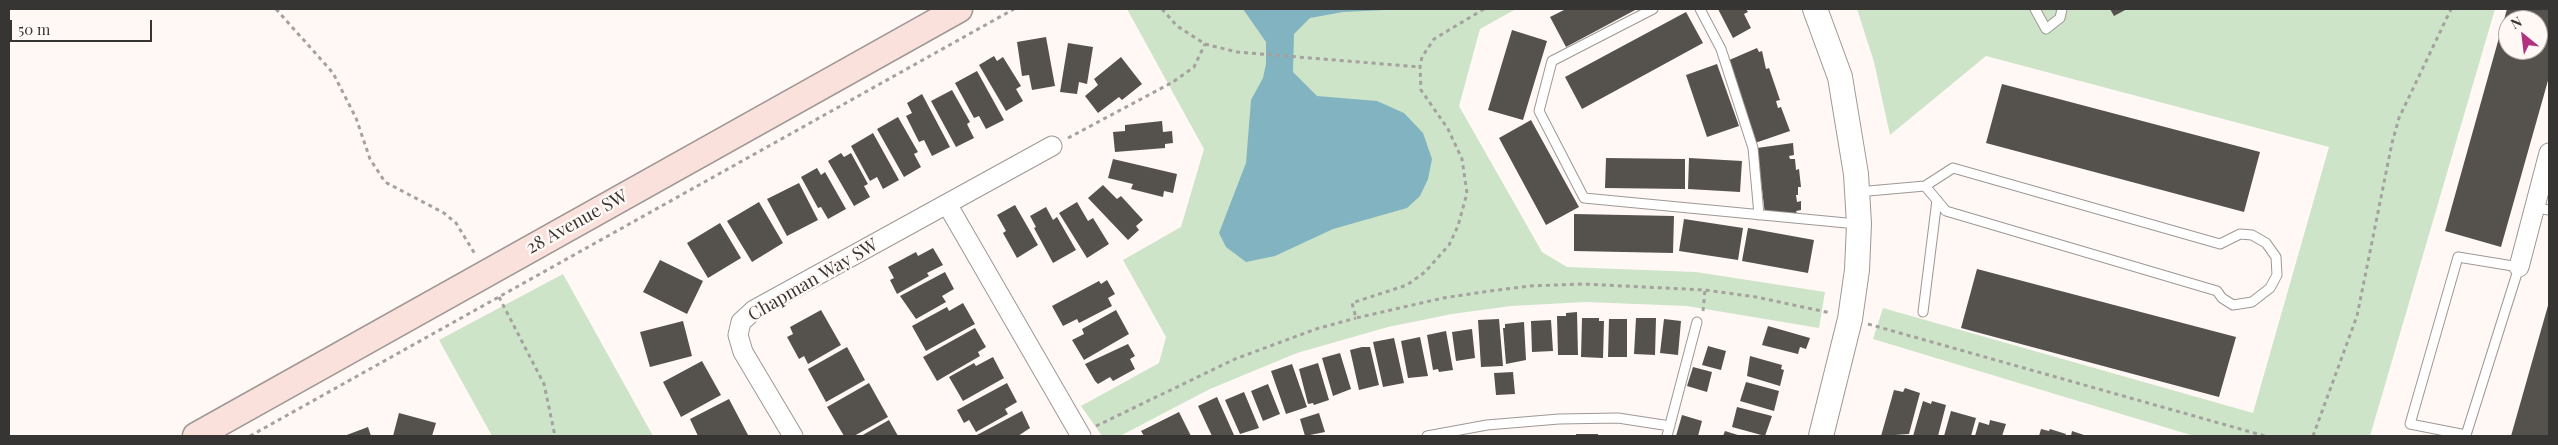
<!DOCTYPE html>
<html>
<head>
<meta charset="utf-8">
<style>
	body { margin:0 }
	#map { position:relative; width:2558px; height:445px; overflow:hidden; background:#fff8f5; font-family:"Playfair Display",serif }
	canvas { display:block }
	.frame { position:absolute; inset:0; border:10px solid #373533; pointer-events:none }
	.north { position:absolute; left:2498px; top:10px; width:50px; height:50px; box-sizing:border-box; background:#fff8f5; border:1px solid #afaaa7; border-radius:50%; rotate:331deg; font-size:14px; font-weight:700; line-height:20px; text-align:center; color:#373533 }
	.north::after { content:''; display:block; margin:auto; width:18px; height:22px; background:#b1327f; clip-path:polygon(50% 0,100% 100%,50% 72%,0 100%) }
	.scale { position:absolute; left:10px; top:20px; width:142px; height:22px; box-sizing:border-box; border:2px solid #373533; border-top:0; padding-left:6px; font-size:15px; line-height:18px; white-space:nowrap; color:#373533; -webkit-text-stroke:4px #fff8f5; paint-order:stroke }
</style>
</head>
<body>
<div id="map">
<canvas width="2558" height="445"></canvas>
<div class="frame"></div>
<div class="north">N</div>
<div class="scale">50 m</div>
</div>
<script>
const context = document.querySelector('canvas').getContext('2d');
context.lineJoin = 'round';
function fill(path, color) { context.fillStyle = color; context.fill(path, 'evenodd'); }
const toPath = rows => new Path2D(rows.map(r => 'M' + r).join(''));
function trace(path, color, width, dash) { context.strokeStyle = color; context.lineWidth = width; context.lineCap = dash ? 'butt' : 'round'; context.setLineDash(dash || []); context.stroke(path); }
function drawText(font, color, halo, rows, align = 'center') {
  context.font = font + ' "Playfair Display",serif'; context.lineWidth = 5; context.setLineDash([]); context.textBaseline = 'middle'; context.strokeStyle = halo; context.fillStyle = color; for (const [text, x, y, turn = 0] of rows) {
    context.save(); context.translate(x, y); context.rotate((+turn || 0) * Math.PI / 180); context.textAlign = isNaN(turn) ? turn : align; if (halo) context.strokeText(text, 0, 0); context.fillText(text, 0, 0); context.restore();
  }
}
fill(toPath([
	[1127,9,1516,9,1480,29,1459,106,1542,252,1567,267,1696,272,1825,292,1819,328,1687,306,1586,302,1511,306,1452,314,1388,327,1297,353,1210,389,1120,436,1102,436,1081,406,1159,363,1166,337,1123,260,1181,227,1204,149],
	[1857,9,2495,9,2370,436,2194,436,1873,339,1883,308,2253,413,2329,147,1986,56,1890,135,1874,62],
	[563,274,653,436,492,436,439,340]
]), '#cee4c9');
fill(toPath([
	[1243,9,1407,9,1343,12,1310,18,1294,34,1293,72,1317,96,1377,101,1404,113,1423,133,1432,159,1428,179,1420,196,1407,208,1333,229,1275,256,1246,262,1226,247,1219,233,1246,163,1251,100,1263,78,1266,64,1266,42]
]), '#81b3c0');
fill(toPath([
	[1566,9,1637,9,1566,47,1550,17],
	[1718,9,1746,9,1748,12,1744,14,1751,28,1733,38],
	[2110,9,2127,9,2114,16],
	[2507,9,2549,9,2549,77,2501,247,2445,231],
	[2508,20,2538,20,2538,50,2508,50],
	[1686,12,1703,43,1582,109,1565,77],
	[1512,30,1547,41,1523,120,1488,110],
	[1046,37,1055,86,1032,90,1029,75,1022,76,1017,42],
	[1068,43,1093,47,1087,84,1079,82,1077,94,1060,92],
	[1757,48,1759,52,1762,51,1766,69,1769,68,1780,100,1776,101,1778,108,1781,107,1790,131,1755,143,1727,61],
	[994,56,997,61,1003,57,1021,86,1016,89,1023,101,1006,111,979,65],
	[1121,57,1142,84,1122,100,1119,97,1098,113,1085,96,1098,85,1094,79],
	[1717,64,1739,126,1707,137,1686,75],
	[977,71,1004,120,986,129,979,116,974,118,955,83],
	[2002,84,2260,152,2244,212,1986,143],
	[952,90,970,122,967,124,974,138,956,147,931,101],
	[922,94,950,147,932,156,924,140,919,142,906,116,912,113,907,103],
	[898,117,918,152,914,154,921,167,904,177,877,129],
	[1531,120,1579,207,1546,225,1499,138],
	[1162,121,1163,132,1172,131,1173,143,1165,144,1165,148,1115,152,1113,132,1125,131,1125,125],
	[873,133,899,180,883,189,877,177,870,181,851,146],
	[1793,143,1794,155,1789,156,1790,159,1795,159,1796,170,1799,169,1801,187,1798,187,1798,195,1796,195,1797,202,1801,201,1801,210,1796,211,1797,213,1784,215,1784,212,1765,214,1757,148],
	[841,153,844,157,851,153,868,184,864,186,870,197,854,206,828,161],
	[1606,158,1685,159,1685,189,1605,188],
	[1689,158,1742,161,1740,192,1688,189],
	[1113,159,1177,174,1173,193,1164,191,1163,197,1131,189,1133,184,1108,178],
	[817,168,821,175,825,172,846,209,828,219,821,207,818,208,801,177],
	[799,183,818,220,787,236,767,199],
	[1103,185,1117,199,1121,196,1143,220,1136,226,1139,230,1128,240,1088,198],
	[759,202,783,243,752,262,727,221],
	[1077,202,1088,221,1093,218,1109,244,1087,258,1059,213],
	[1015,205,1038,245,1017,258,1003,233,1006,231,997,215],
	[1046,207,1053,220,1057,217,1076,250,1053,263,1034,228,1036,227,1030,216],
	[1574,214,1674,216,1673,253,1574,251],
	[1684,219,1743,228,1738,260,1679,251],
	[720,223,741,258,708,278,687,243],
	[1748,228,1814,240,1808,273,1742,261],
	[933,248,943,265,927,273,929,276,897,294,890,280,894,278,888,267,916,252,918,256],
	[660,260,703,281,687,314,643,292],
	[1977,269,2236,337,2219,397,1961,328],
	[945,272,954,289,942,296,946,302,916,319,900,296],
	[1107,280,1115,294,1108,298,1112,306,1079,323,1077,319,1063,326,1052,306,1099,281,1101,284],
	[2549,302,2549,436,2511,436],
	[963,303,975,324,926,351,912,326,947,307,949,311],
	[821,310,841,345,808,364,804,356,799,359,787,337,793,334,790,327],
	[1116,310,1129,334,1084,360,1072,340,1084,334,1082,329],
	[1577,312,1578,355,1558,355,1557,316,1566,316,1566,313],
	[1582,318,1599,318,1599,321,1604,321,1603,358,1581,357],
	[1636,318,1656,318,1655,355,1634,354],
	[1499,319,1503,366,1481,367,1478,320],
	[1609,319,1627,319,1627,357,1608,357],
	[1664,319,1681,321,1678,355,1660,353],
	[1551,320,1553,351,1532,352,1531,321],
	[683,321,692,356,650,367,640,332],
	[1524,322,1526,360,1506,364,1503,328,1505,328,1505,324],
	[1768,326,1810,338,1806,349,1800,347,1798,354,1762,345],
	[975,328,986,347,978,352,980,356,937,381,923,357],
	[1472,329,1475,358,1456,361,1452,332],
	[1446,331,1453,370,1439,372,1438,369,1433,370,1427,335],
	[1420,337,1428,376,1408,378,1401,341],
	[1394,338,1404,383,1383,387,1373,342],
	[1128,344,1135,356,1130,359,1135,369,1113,381,1110,377,1098,384,1095,381,1085,364],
	[1708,346,1726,351,1721,370,1702,365],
	[847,347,865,380,826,402,808,369],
	[1362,347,1370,347,1379,385,1359,390,1350,350],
	[1340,353,1351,389,1333,396,1322,358],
	[1750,356,1782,365,1781,369,1784,370,1780,386,1747,376],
	[993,357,1004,378,963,401,949,377,974,363,976,366],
	[702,361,721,395,681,417,663,382],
	[1318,363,1329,400,1314,405,1313,403,1308,404,1299,369],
	[1292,364,1307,407,1286,414,1271,371],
	[1693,367,1712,372,1707,392,1687,386],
	[1513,372,1515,394,1496,395,1494,373],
	[1746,382,1779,391,1774,411,1740,401],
	[869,383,888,417,854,436,844,436,827,407],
	[1007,383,1017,402,1005,409,1008,414,976,432,969,420,964,423,957,410],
	[1268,384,1280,414,1263,421,1251,391],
	[1905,388,1920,393,1909,434,1881,436,1894,390,1903,392],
	[1244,392,1259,428,1240,434,1225,400],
	[1217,397,1234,435,1232,436,1212,436,1198,406],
	[729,399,748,435,698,436,690,419],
	[1923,401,1931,404,1932,401,1946,405,1938,436,1913,436],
	[1737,407,1772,416,1765,436,1732,427],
	[1022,411,1030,428,1018,436,975,436],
	[1951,411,1976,418,1971,436,1944,436],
	[1179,412,1191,436,1144,436,1141,431],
	[399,413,436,423,432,436,393,436],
	[1319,413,1325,432,1305,436,1300,419],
	[1682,415,1702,421,1698,436,1676,436],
	[889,420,898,436,861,436],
	[1990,420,2006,424,2002,436,1975,436,1979,422,1989,425],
	[368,427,371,436,344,436],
	[2041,429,2049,431,2050,429,2066,434,2065,436,2039,436],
	[1725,431,1741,436,1723,436],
	[2072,431,2087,436,2071,436],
	[1576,434,1598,434,1598,436,1576,436]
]), '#55514d');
const service = toPath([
	[1653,9,1552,61,1539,111,1584,198,1857,224],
	[1700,9,1721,49,1753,148,1759,215],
	[2035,9,2046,29,2060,18,2062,9],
	[1857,192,1925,186,1946,211,2217,291,2222,298,2233,305,2252,302,2270,288,2277,275,2276,257,2266,243,2252,235,2240,234,2220,244,1953,168,1925,186],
	[2535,208,2549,210],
	[2458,257,2519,267,2466,435,2410,424,2458,257],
	[1923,312,1937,200],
	[1427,436,1487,425,1559,419,1618,418,1670,426],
	[1667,436,1697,322]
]);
const minor = toPath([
	[947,204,1081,436],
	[2519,267,2549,153],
	[793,436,743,352,738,335,741,322,754,310,1052,146]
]);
const tertiary = toPath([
	[1815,9,1840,77,1856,174,1859,224,1857,270,1850,319,1821,436]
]);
const secondary = toPath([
	[196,436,959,9]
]);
trace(service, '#9e9895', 11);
trace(minor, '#9e9895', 21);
trace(tertiary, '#9e9895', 26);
trace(secondary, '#9e9895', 29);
trace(toPath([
	[276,9,333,73,356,118,370,159,385,182,444,213,456,223,475,254],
	[1162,9,1177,26,1205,44,1237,52,1420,67],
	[1484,9,1434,39,1422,57,1420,67,1421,90,1448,129,1462,159,1467,193,1458,226,1449,245,1425,272,1407,285,1352,303,1356,318,1443,298,1490,291,1529,286,1583,284,1705,290,1756,297,1831,313],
	[1068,138,1173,82,1194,67,1205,44],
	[499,297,544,384,555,436],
	[1703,311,1705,290],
	[1868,324,2265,436],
	[1096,426,1235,359,1316,329,1356,318],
	[250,436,1014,9],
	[2313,436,2357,316,2392,143,2399,118,2451,9]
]), '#a5a19e', 3, [4, 4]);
trace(service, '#fff', 9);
trace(minor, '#fff', 19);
trace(tertiary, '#fff', 24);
trace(secondary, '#fbe1dc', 26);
drawText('18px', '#373533', '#fff8f5', [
	["28 Avenue SW",577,222,-29],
	["Chapman Way SW",813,280,-30]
]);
</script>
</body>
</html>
